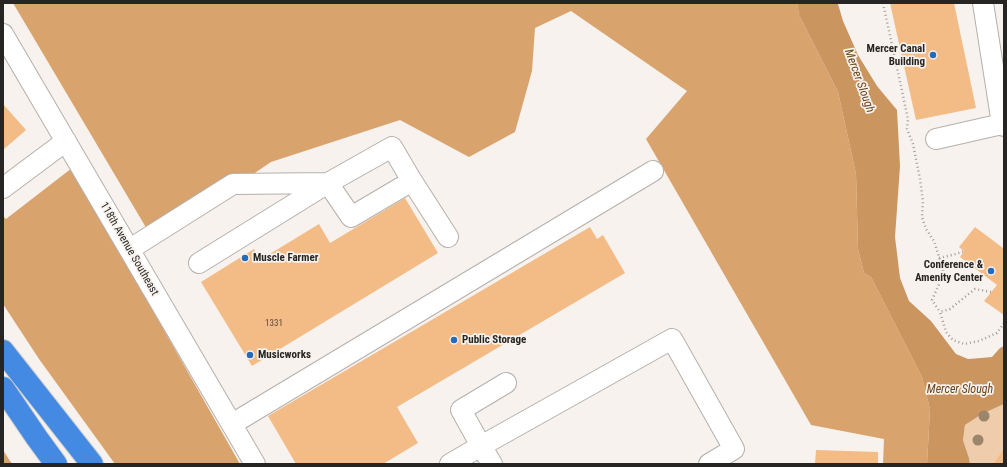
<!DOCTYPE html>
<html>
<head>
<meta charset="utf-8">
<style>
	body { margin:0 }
	#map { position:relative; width:1007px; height:467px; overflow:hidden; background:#f7f2ed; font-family:"Roboto Condensed",sans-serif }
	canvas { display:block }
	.frame { position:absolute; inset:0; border:4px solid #272523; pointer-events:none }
</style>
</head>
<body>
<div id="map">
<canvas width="1007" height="467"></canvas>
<div class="frame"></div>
</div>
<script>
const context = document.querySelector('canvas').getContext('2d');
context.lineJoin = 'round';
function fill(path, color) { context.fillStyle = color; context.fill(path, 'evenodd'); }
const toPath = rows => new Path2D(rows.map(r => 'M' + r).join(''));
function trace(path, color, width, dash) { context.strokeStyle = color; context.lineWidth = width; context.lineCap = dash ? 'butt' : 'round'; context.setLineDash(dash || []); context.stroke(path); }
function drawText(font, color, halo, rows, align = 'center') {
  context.font = font + ' "Roboto Condensed",sans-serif'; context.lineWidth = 3.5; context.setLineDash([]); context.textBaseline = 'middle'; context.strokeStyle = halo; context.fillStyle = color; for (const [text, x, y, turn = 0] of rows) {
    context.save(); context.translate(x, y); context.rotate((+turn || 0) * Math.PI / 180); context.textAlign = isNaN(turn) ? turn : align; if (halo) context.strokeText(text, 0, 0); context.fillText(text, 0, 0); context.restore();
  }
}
fill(toPath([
	[1004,404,1004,448,993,464,970,464,969,458,963,440,965,425,982,414]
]), '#eeccac');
fill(toPath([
	[13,3,797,3,799,15,838,92,856,174,858,249,864,273,871,277,922,377,930,409,927,464,883,464,884,439,811,425,646,139,687,91,571,11,535,28,532,71,515,132,469,157,400,120,271,162,154,241],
	[72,168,240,464,115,464,39,359,3,304,3,216,6,219],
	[3,450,12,464,3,464]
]), '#d9a36d');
fill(toPath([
	[797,3,838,3,838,4,843,21,858,55,877,86,897,110,900,166,895,237,900,278,909,301,931,321,956,354,968,359,981,358,992,357,1000,348,1004,346,1004,404,982,414,965,425,963,440,969,458,970,464,927,464,930,409,922,377,871,277,864,273,858,249,856,174,838,92,799,15]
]), '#cb9560');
fill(toPath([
	[890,3,954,3,976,108,916,120],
	[3,104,26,130,3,150],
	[405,198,438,253,252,366,201,282,254,249,260,260,319,224,330,243],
	[590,227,597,239,603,235,625,273,397,407,418,443,383,464,296,464,268,416],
	[975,227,1003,248,1004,247,1004,315,984,301,997,285,960,257,964,251,959,247],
	[1004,448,1004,464,993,464],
	[816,450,878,452,878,464,815,464]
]), '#f3bb85');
const minor = toPath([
	[983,3,1002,124],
	[3,34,255,464],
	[936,139,1002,124,1004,126],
	[3,188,66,141],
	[130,249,233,184,328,183,392,147,412,181,448,237],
	[199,263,328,183,351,217,412,181],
	[506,383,461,410,481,446,672,339,734,449,709,464],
	[232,424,653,171],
	[450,464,481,446,492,464]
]);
const highway = toPath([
	[3,351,92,464],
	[3,388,37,438,56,464]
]);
trace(minor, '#b6b0ac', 22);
trace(highway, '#cfcfcf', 24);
trace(toPath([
	[883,3,908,119,907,129,913,144,920,179,923,201,922,217,926,229,934,241,944,273,932,300,940,312],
	[939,258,956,254,964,251],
	[991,292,975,289,950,309,940,312,946,332,953,340,964,344,979,341,997,333,1004,323]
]), '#a19d99', 2.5, [1, 3]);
trace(minor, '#fff', 20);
trace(highway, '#448ae2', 22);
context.fillStyle = '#9b856b';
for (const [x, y] of [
	[984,416],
	[978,440]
]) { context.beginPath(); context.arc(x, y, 5.5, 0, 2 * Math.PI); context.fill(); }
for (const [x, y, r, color] of [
	[933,55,4,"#266abb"],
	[245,258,4,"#266abb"],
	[991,271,4,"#266abb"],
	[454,340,4,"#266abb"],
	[250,355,4,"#266abb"]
]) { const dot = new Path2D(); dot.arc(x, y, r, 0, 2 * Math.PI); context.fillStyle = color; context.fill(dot); trace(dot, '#f7f2ed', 1.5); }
drawText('9px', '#5a4a3c', null, [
	["1331",274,324]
]);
drawText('bold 11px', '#272523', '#f7f2ed', [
	["Mercer Canal",925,49,"right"],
	["Building",925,62,"right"],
	["Muscle Farmer",253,258],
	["Conference &",983,265,"right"],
	["Amenity Center",983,278,"right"],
	["Public Storage",462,340],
	["Musicworks",258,355]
], 'left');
drawText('11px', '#272523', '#f7f2ed', [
	["118th Avenue Southeast",129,249,60]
]);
drawText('italic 12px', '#69431b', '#f7f2ed', [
	["Mercer Slough",859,81,70],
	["Mercer Slough",960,390]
]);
</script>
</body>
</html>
